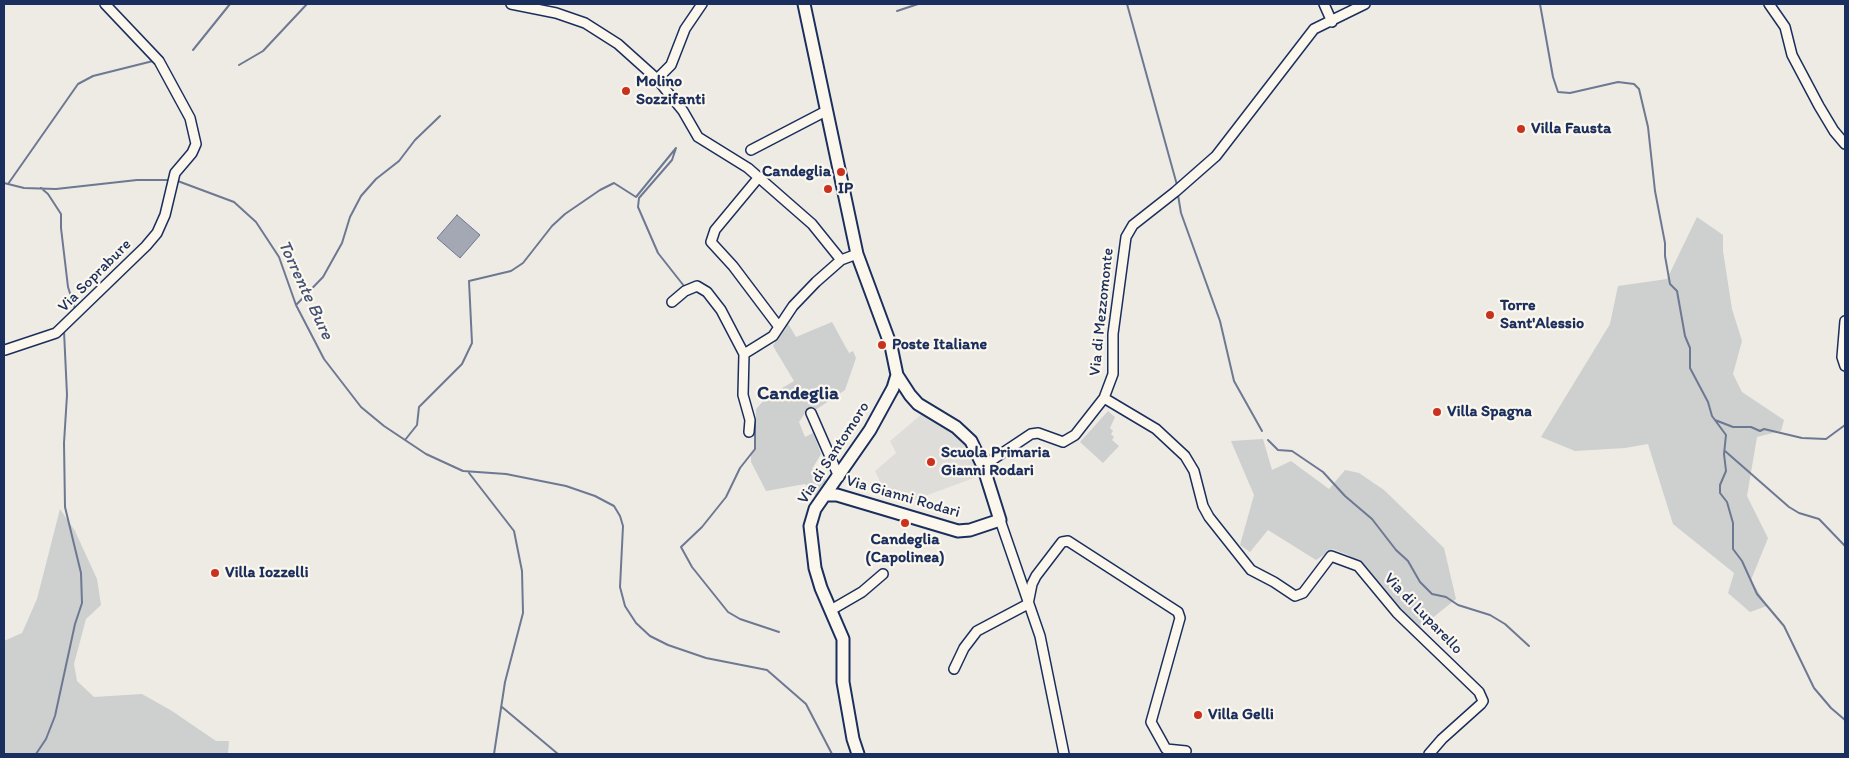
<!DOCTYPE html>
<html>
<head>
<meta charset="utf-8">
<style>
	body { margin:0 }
	#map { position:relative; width:1849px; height:758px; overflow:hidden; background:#eeebe4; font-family:Itim,sans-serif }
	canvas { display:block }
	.frame { position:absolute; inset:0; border:5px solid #1b2f5e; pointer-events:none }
</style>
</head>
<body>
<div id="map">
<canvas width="1849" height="758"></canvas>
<div class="frame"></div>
</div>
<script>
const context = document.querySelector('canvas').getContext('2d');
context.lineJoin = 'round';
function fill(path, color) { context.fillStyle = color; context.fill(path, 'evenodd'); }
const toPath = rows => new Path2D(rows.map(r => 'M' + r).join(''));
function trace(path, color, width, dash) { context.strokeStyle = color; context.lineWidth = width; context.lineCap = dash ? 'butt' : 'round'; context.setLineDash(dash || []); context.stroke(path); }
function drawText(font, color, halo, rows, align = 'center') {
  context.font = font + ' Itim,sans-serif'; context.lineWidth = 4.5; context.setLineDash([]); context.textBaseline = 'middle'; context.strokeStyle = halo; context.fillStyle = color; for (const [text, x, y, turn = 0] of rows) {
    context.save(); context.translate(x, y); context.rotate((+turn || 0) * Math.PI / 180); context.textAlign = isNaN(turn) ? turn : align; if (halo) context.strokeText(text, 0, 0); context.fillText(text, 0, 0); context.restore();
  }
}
fill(toPath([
	[923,413,963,438,982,475,906,503,888,498,875,471,896,453,890,441]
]), '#deddda');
fill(toPath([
	[1697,217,1723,235,1723,251,1732,309,1742,341,1733,374,1742,392,1784,420,1781,431,1757,437,1747,496,1768,538,1751,580,1767,606,1750,612,1728,593,1734,573,1673,524,1648,444,1625,448,1575,451,1541,437,1610,324,1618,286,1667,279],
	[786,320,796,337,832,322,849,353,853,351,856,358,845,390,811,413,805,413,799,422,805,437,813,433,821,454,812,469,828,482,817,497,805,484,766,491,751,462,751,455,755,447,756,409,767,397,794,381,773,346],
	[1108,411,1115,417,1110,428,1113,431,1111,434,1114,437,1112,440,1119,446,1103,463,1080,442],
	[1263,439,1272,470,1291,461,1329,489,1345,470,1359,473,1384,490,1444,548,1456,599,1420,628,1402,610,1365,567,1348,555,1333,549,1316,560,1268,530,1250,552,1240,545,1254,495,1231,441],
	[60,509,75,531,97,579,101,605,86,619,74,664,77,681,94,697,142,694,172,711,216,741,229,741,228,754,4,754,4,641,22,633,37,599]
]), '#cecfcf');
const water = toPath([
	[457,215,480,235,460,258,437,238,457,215]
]);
fill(water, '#a3a8b4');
trace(water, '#6d7892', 1);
trace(toPath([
	[1127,4,1177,185],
	[1540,4,1553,77,1558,92,1570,93,1618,82,1634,84,1639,89,1648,127,1655,191,1665,243,1665,256,1670,284,1677,291,1685,336,1690,348,1690,368,1708,402,1712,416,1726,435,1724,454,1726,471,1720,485,1720,493,1727,502,1733,523,1733,549,1742,561,1757,594,1784,626,1814,688,1831,708,1845,720],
	[897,11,918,4],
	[193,50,230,4],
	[239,65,263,51,307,4],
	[676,148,672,160,639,198,638,207,658,253,684,286],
	[175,180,234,202,256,222,279,257,296,305,324,359,361,407,384,426,426,454,463,471,506,474,566,486,595,496,614,506,620,516,623,526,620,587,625,606,636,623,650,636,668,645,706,658,767,670,806,704,832,754],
	[4,183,24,188,56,189,137,180,170,180],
	[8,184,78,84,93,76,153,61],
	[41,188,48,194,61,214,61,228,68,287,75,309],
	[1178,195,1181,213,1220,321,1234,381,1262,431],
	[296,305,323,277,342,243,350,217,361,196,376,179,399,161,415,140,440,116],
	[749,402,755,422,755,449,740,468,726,497,702,527,681,547,692,567,728,612,740,619,779,632],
	[1715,420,1733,427,1751,427,1760,431,1764,429,1802,438,1826,439,1845,425],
	[405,440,417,425,419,407,462,364,472,343,469,281,511,271,523,263,552,226,565,214,600,190,614,183,636,197,676,148],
	[1268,440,1278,450,1292,451,1323,472,1345,496,1372,519,1396,550,1408,561,1420,582,1432,594,1446,597,1458,605,1490,615,1505,624,1529,646],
	[1725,451,1789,507,1799,513,1819,519,1845,546],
	[469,473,514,531,522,571,523,613,505,682,494,754],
	[502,707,558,754],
	[36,754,46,739,55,716,75,624,82,603,81,573,65,507,64,443,67,395,64,331]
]), '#6d7892', 2);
const minor = toPath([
	[511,4,556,13,585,23,618,44,657,79,683,111,698,137,748,168,812,224,841,260],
	[1324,4,1332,22],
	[1769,4,1785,27,1792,55,1819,106,1834,131,1845,144],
	[657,79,671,65,685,29,702,4],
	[751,150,826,111],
	[759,177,715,230,711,242,733,266,779,327],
	[672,302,685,291,697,286,707,292,721,310,744,354,743,395,750,420,749,432],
	[1845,321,1842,357,1845,366],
	[5,350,56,333,146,246,157,233,165,215,175,173,192,153,196,144,190,118,159,61,105,4],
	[744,354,773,336,793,306,816,282,841,260,857,254],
	[1104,398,1156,429,1185,456,1194,471,1203,506,1209,517,1251,570,1274,582,1295,596,1303,593,1331,556,1358,566,1397,613,1479,692,1483,701,1481,704,1442,739,1429,754],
	[811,413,839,477],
	[983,466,1031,434,1038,433,1063,442,1075,435,1104,398,1113,374,1113,334,1126,237,1133,225,1175,192,1216,156,1314,29,1365,4],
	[1000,520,1040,636,1064,754],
	[831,610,862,592,883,574],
	[954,669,964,648,977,631,1028,604,1032,584,1036,576,1062,542,1068,541,1178,612,1180,618,1151,722,1166,749,1186,751]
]);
const major = toPath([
	[804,4,857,254,891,346,897,375,910,395,918,404,956,427,971,441,983,466,1000,520,970,530,958,531,837,495,826,495],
	[858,754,853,739,843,682,843,639,821,588,815,568,810,526,815,509,870,430,893,388,897,375]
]);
trace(minor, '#1b2f5e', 12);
trace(major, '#1b2f5e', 15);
trace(minor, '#fbf7ec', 9);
trace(major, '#fbf7ec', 11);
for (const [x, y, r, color] of [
	[626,91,5,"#c8321e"],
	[1521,129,5,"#c8321e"],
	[841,172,5,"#c8321e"],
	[828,189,5,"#c8321e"],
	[1490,315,5,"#c8321e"],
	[882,345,5,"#c8321e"],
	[1437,412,5,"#c8321e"],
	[931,462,5,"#c8321e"],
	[905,523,5,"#c8321e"],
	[215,573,5,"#c8321e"],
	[1198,715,5,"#c8321e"]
]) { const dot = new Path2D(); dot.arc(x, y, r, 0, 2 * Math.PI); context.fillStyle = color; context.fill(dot); trace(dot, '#fbf7ec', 2); }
drawText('bold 16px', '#1b2f5e', '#fbf7ec', [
	["Molino",636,82],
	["Sozzifanti",636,100],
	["Villa Fausta",1531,129],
	["Candeglia",831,172,"right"],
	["IP",838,189],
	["Torre",1500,306],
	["Sant'Alessio",1500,324],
	["Poste Italiane",892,345],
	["Villa Spagna",1447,412],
	["Scuola Primaria",941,453],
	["Gianni Rodari",941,471],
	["Candeglia",905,540,"center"],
	["(Capolinea)",905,558,"center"],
	["Villa Iozzelli",225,573],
	["Villa Gelli",1208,715]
], 'left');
drawText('16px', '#1b2f5e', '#fbf7ec', [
	["Via Soprabure",95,276,-45],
	["Via di Mezzomonte",1102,312,-84],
	["Via di Santomoro",834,453,-57],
	["Via Gianni Rodari",903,497,16],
	["Via di Luparello",1423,614,46]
]);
drawText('italic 18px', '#445378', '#fbf7ec', [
	["Torrente Bure",305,290,65]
]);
drawText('bold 19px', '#1b2f5e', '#fbf7ec', [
	["Candeglia",798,394]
]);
</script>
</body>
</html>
